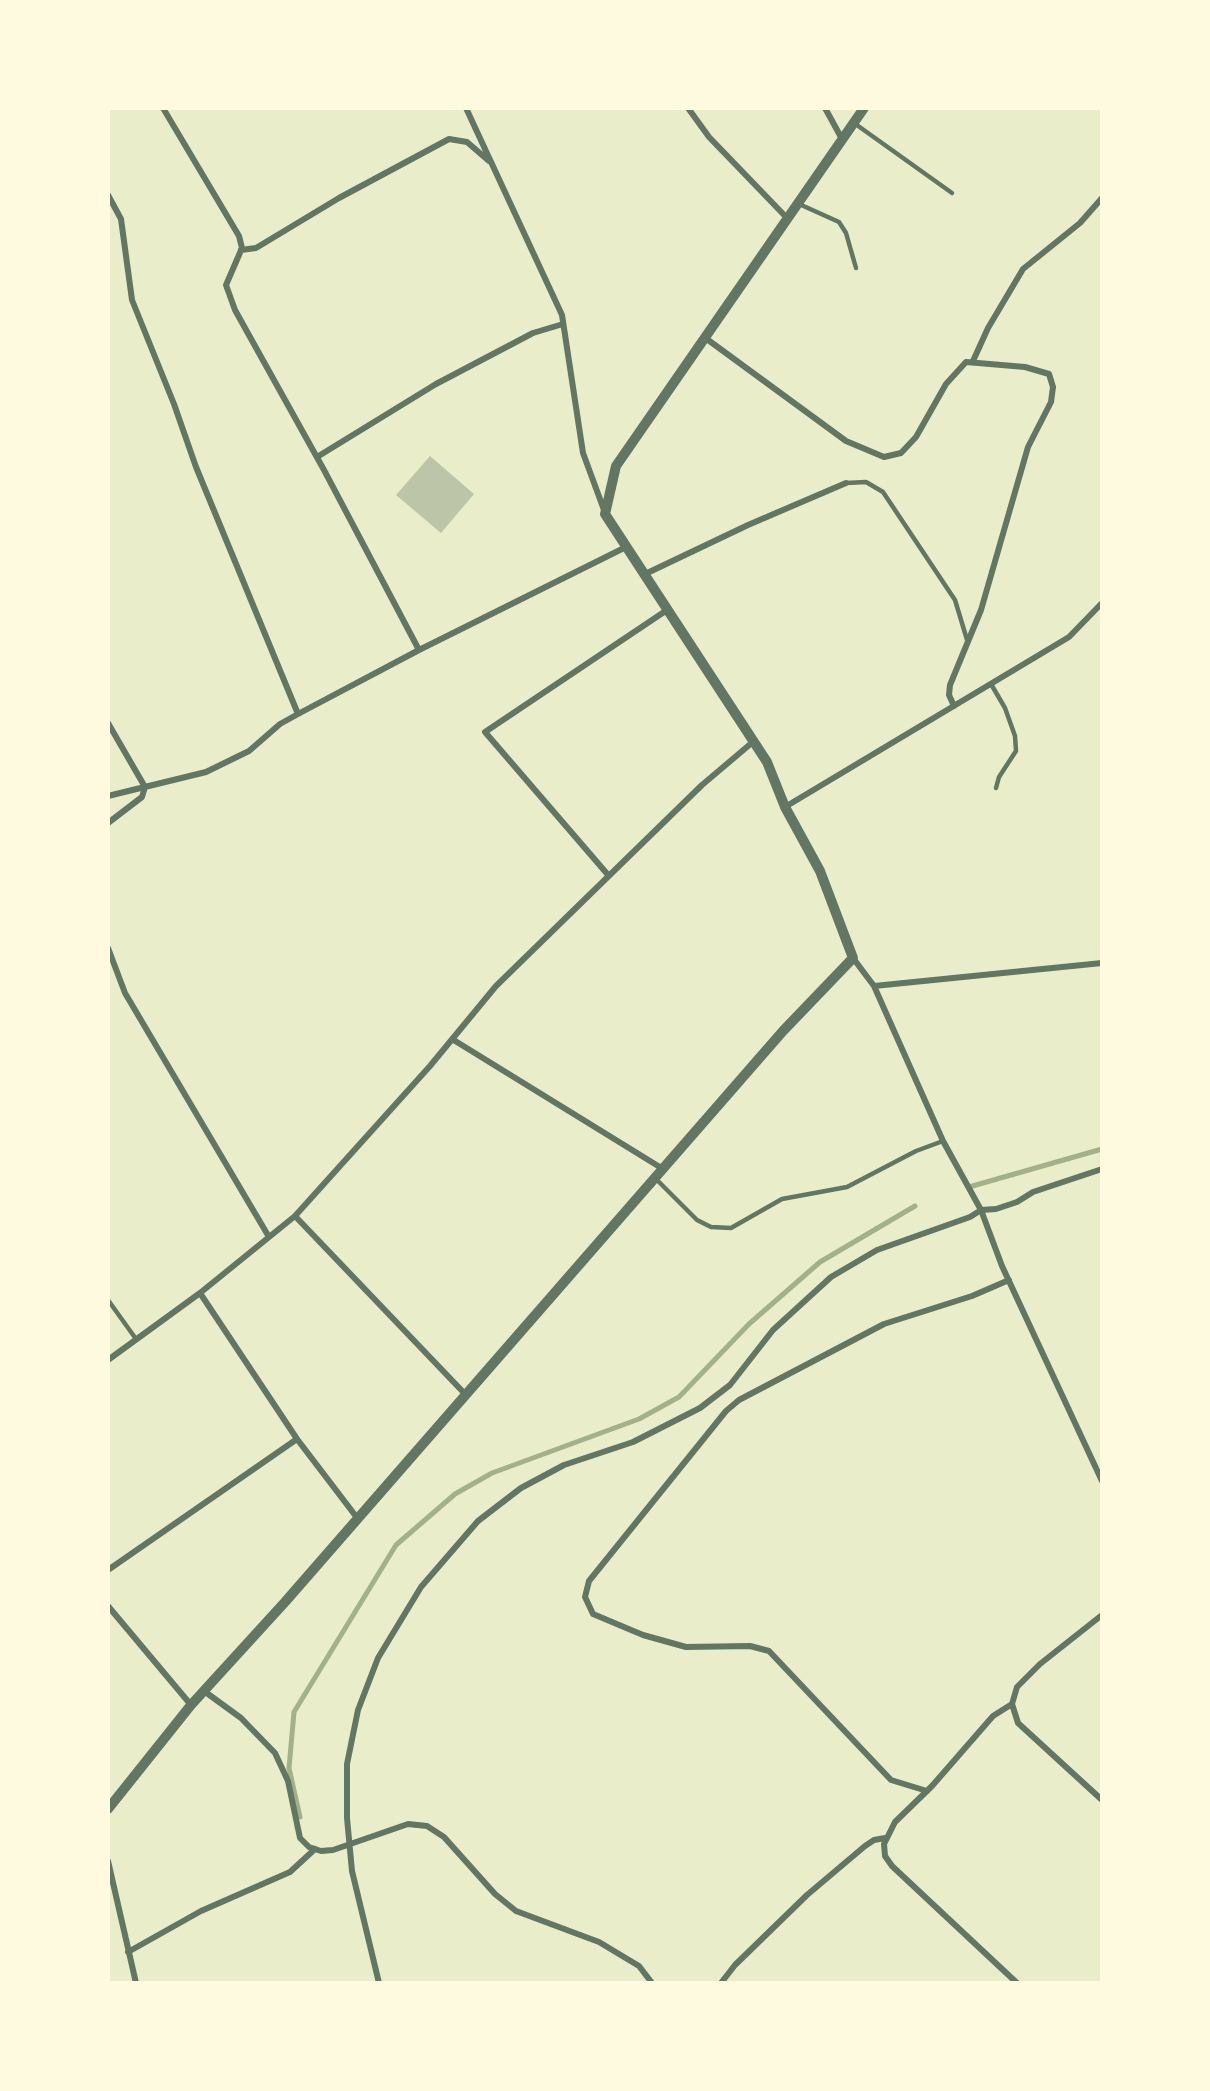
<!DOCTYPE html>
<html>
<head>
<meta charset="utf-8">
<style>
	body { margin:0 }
	#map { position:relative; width:1210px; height:2091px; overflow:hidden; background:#e9edc9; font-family:"Titillium Web",sans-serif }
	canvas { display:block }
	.frame { position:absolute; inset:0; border:110px solid #fefae0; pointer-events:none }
</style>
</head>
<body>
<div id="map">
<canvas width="1210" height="2091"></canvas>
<div class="frame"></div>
</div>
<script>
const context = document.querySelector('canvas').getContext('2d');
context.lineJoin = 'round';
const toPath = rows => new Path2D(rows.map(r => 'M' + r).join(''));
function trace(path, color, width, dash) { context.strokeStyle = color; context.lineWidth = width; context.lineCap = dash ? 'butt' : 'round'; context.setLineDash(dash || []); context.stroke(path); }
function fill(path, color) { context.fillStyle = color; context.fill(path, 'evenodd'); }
trace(toPath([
	[969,1187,1102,1149],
	[300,1817,289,1768,294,1712,396,1545,455,1494,492,1473,639,1419,679,1397,749,1324,820,1262,915,1206]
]), '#a3b18a', 5);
fill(toPath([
	[430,456,474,494,441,533,396,495]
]), '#bcc5a7');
trace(toPath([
	[854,123,952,193],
	[799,204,839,222,846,233,856,268],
	[846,483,866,482,883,492,955,600,968,643],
	[991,684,1005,708,1015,736,1016,751,999,777,996,788],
	[655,1178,697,1220,711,1227,731,1228,782,1199,847,1187,916,1151,943,1141],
	[108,1300,136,1339]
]), '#617663', 4.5);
trace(toPath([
	[163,108,239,236,242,248,226,285,235,310,324,470,419,650],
	[466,108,562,315,583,453,604,510],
	[688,108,709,137,787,218],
	[825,108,842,139],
	[108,195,121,219,132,300,174,404,196,467,298,714],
	[241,250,256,248,339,198,449,139,467,142,489,161],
	[704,337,846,441,884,457,901,453,916,437,946,384,966,362,1025,367,1049,374,1053,387,1051,402,1028,447,981,610,950,685,949,695,954,706],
	[973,361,988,328,1023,269,1080,223,1102,198],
	[317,457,436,384,533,333,563,324],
	[643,575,748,525,846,483],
	[108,723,145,787,142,797,108,823],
	[108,796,206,772,249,751,280,724,298,714,419,650,626,547],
	[785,807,1069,637,1102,603],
	[609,876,485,732,667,610],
	[108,948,125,993,269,1237],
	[853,958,874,986,943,1141,981,1210,996,1209,1017,1202,1033,1192,1102,1169],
	[874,986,1102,963],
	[452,1039,663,1169],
	[295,1216,466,1395],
	[200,1293,297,1439,358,1519],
	[108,1360,200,1293,295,1216,430,1066,496,986,702,785,754,741],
	[108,1570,297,1439],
	[108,1606,191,1705],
	[1102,1615,1040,1664,1017,1687,1012,1704,1018,1723,1102,1800],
	[204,1691,241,1718,275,1753,288,1781,300,1838,309,1847,321,1851,333,1850,408,1824,427,1826,444,1837,495,1894,516,1911,599,1942,639,1966,652,1983],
	[1012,1704,993,1716,932,1786,895,1822,884,1844,885,1856,892,1866,1017,1983],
	[927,1791,891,1780,769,1651,750,1646,686,1647,643,1635,593,1614,585,1597,589,1581,726,1411,739,1400,884,1324,972,1296,1009,1280],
	[108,1861,136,1983],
	[128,1952,201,1911,290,1872,315,1849],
	[379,1983,352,1871,347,1818,347,1764,358,1710,378,1658,421,1587,478,1521,521,1488,564,1465,633,1442,700,1408,730,1385,773,1330,831,1277,877,1250,970,1217,981,1210,1002,1266,1102,1481],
	[721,1983,735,1965,807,1895,865,1846,874,1840,885,1838]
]), '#617663', 6);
trace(toPath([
	[108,1809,191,1705,285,1602,783,1031,853,958,820,871,785,807,767,762,605,514,616,466,864,108]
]), '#617663', 10);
</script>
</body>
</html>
